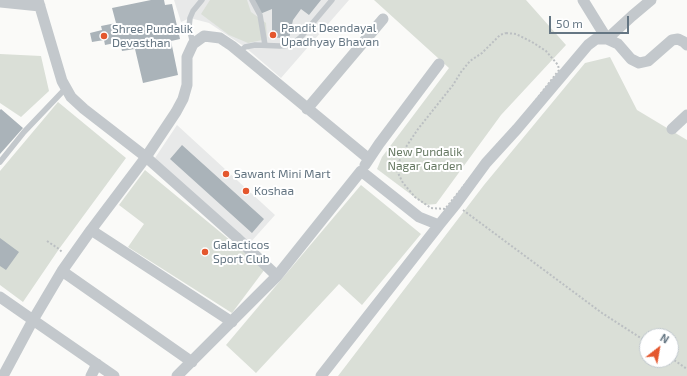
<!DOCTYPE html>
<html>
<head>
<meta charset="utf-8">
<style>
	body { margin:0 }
	#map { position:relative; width:687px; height:376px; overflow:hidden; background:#fafaf8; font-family:"Exo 2",sans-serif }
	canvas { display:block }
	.north { position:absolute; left:639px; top:328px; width:40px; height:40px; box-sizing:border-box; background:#fff; border:1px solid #c1c8cd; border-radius:50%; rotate:31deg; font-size:11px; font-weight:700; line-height:16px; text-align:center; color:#657683 }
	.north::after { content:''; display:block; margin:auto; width:14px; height:18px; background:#e4572e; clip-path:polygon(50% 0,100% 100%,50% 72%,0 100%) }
	.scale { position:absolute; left:549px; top:16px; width:80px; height:18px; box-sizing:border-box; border:2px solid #657683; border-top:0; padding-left:5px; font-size:12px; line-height:14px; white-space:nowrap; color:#657683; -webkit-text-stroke:3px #fff; paint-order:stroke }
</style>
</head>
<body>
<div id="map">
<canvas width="687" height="376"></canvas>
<div class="north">N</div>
<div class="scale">50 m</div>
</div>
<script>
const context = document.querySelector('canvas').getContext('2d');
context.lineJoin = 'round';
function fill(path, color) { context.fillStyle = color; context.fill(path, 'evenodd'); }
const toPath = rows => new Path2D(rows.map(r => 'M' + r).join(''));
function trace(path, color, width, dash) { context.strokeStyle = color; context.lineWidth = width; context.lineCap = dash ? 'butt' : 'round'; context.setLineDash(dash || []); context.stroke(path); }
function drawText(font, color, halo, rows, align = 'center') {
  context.font = font + ' "Exo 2",sans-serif'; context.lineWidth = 4; context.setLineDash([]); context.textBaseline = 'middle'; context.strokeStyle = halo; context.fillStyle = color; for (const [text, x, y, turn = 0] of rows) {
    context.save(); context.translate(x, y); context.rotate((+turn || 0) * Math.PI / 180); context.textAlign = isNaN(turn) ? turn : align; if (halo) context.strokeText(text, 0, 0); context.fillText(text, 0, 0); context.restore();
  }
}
fill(toPath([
	[174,0,349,0,281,78,245,47,209,23,190,18,181,22],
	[177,125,275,215,249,244,155,158]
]), '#e8e9e9');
fill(toPath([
	[210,0,247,0,251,12,266,23,267,39,248,43,229,35,201,14],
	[374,0,526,0,566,45,501,115,436,204,425,205,377,169,382,157,449,68],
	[0,54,41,56,49,91,21,117,0,103],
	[610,57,637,110,687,140,687,376,338,376,484,185,585,63],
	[647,336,671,336,671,360,647,360],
	[58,102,126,158,59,249,23,302,0,285,0,171],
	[145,170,265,269,232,313,128,247,144,224,119,205],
	[361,185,421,234,362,305,339,284,256,373,226,345]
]), '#dadfd7');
fill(toPath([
	[151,0,164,0,165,5,172,4,180,39,171,41,178,75,143,83,135,49,122,51,120,42,105,45,104,40,92,42,90,33,102,30,101,26,116,23,112,8],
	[254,0,321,0,309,15,301,9,293,20,289,39,272,37,272,9,260,14],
	[1,109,23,128,0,154,0,110],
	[182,145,264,219,252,233,170,159],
	[0,238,19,252,6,270,0,266]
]), '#aab3b9');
trace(toPath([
	[506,33,516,34,532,42,546,51,558,65,559,70,522,118,495,147,445,209,431,208,415,197,403,183,396,169,404,150,418,129,453,85,461,72,470,61,482,53,500,35,506,33],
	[463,210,602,313,647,342],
	[47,241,59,249,63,253],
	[671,358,687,369]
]), '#bbbfc2', 2, [2, 2]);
trace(toPath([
	[252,0,260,15,265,45],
	[193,44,189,27,190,18,193,11,202,0],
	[239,52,245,47,255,45,280,46,291,45,300,38,332,0],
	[0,162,24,132,66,88]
]), '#c3c8cc', 5.5);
trace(toPath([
	[38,0,62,81,71,97,84,109,146,157,236,237,277,276,361,171,419,217,439,225,456,204,486,163,517,129,588,45,596,39,607,39,618,44,631,59,639,63,648,61,672,40,678,39,684,42,687,45],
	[583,0,607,39,632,16,651,0],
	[0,2,40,6],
	[307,109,383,19],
	[672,129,687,115],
	[365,165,379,144,439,64],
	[91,230,232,322],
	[62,271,91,230,146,157,176,112,183,99,187,85,187,57,193,44,204,36,220,38,232,46,369,159],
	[0,297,33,320,3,376],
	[91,376,97,364],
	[114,376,33,320,62,271,192,362],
	[177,376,277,276],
	[321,376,439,225]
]), '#c3c8cc', 11);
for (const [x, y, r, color] of [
	[273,35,4,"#e4572e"],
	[104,36,4,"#e4572e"],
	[226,174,4,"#e4572e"],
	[246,191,4,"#e4572e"],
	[205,252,4,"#e4572e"]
]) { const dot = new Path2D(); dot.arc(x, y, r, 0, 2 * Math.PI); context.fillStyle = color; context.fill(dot); trace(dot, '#fff', 1.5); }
drawText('12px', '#657683', '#fff', [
	["Pandit Deendayal",281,28],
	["Upadhyay Bhavan",281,42],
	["Shree Pundalik",112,29],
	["Devasthan",112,43],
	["Sawant Mini Mart",234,174],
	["Koshaa",254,191],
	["Galacticos",213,245],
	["Sport Club",213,259]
], 'left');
drawText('12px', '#687a64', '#fff', [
	["New Pundalik",425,152],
	["Nagar Garden",425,166]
]);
</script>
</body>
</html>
